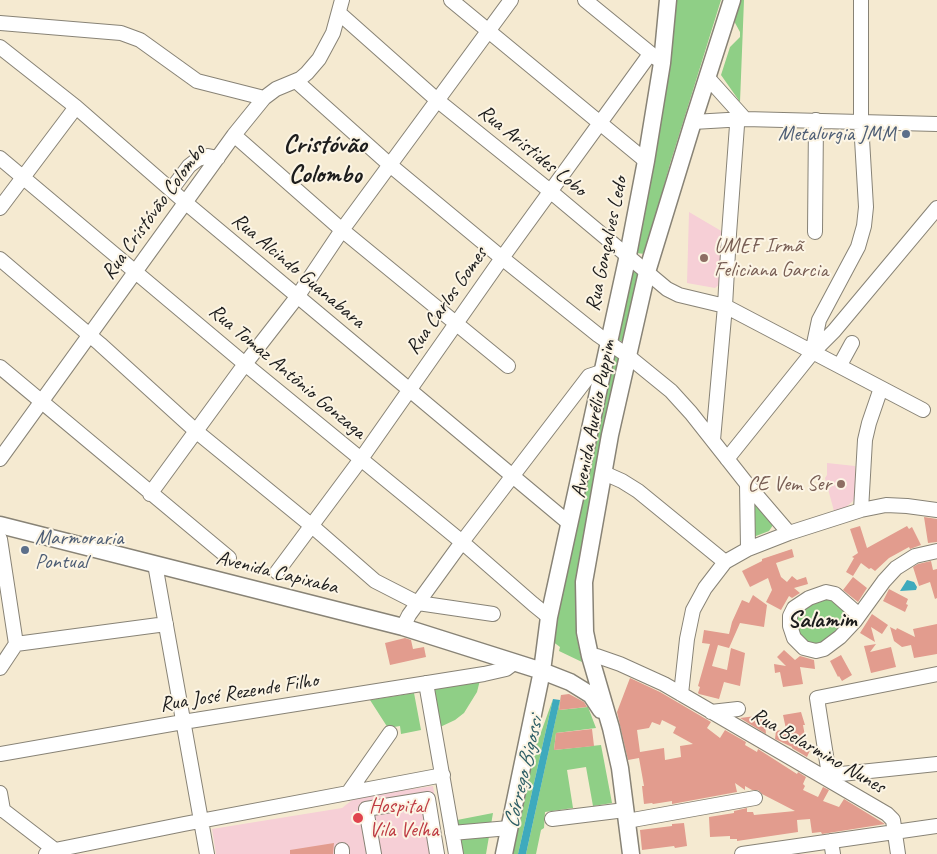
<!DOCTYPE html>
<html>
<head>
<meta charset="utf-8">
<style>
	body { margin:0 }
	canvas { display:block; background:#f5ead1 }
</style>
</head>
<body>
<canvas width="937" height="854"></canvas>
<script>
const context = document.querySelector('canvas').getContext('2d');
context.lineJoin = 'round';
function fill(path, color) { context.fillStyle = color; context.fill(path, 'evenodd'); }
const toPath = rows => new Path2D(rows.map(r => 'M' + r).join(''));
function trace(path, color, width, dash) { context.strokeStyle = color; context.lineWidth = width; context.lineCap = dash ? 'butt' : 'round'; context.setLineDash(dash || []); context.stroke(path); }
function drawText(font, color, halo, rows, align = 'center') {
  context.font = font + ' Caveat,sans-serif'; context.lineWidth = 4; context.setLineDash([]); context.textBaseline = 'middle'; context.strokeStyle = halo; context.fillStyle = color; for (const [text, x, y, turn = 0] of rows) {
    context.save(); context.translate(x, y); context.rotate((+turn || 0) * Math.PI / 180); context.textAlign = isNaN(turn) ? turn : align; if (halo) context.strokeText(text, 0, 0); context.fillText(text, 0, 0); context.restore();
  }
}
fill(toPath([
	[689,212,723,232,720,284,715,288,687,283],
	[827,463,855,466,857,490,853,501,846,507,840,510,834,511,825,478,827,475],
	[433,786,444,854,216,854,212,829,342,808,356,797]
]), '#f6cfd6');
fill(toPath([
	[675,0,721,0,670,164,645,254,636,253,658,140,669,66],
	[738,0,744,0,740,102,721,75,730,47,740,37,740,32,734,21],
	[633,270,640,275,625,343,617,339],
	[615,351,622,355,578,575,576,596,576,634,582,662,559,651,560,647,552,641],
	[749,492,773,525,769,531,756,536,754,535],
	[829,597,851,615,831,638,812,646,798,635,795,617,804,606],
	[480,680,477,692,464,713,455,720,438,728,431,689],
	[414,693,421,730,401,734,400,726,388,728,370,700],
	[561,695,559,710,588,707,596,728,556,733,554,750,601,745,612,803,593,806,586,767,567,770,573,808,545,812,544,828,541,830,536,854,526,854],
	[553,699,518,854,511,854,530,763],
	[493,813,486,854,457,854,452,821]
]), '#8fcf86');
fill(toPath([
	[907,580,914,582,917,587,916,590,900,591],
	[553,699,560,700,526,854,518,854]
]), '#3eaabd');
fill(toPath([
	[924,517,937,519,937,542,928,543],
	[860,526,867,548,907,526,909,529,912,527,921,545,910,549,909,547,889,558,875,571,871,568,869,569,861,563,853,576,846,572,854,558,852,557,858,553,850,529],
	[792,549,794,557,776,563,781,577,787,582,792,576,797,580,806,577,808,584,794,588,800,593,792,598,789,596,781,610,766,602,772,590,768,578,750,587,742,571,762,561,762,559],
	[931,561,933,570,937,569,937,598,935,599,930,582,919,586,913,567,918,564],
	[853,577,867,588,858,602,843,590],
	[889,589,908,599,906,604,908,605,905,612,883,601],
	[753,595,767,605,764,627,740,623,729,648,718,645,712,666,727,670,731,648,745,653,740,686,724,682,719,699,699,694,698,693,700,687,698,686,710,644,702,643,704,630,729,634,732,622,742,600,749,603],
	[872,614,888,625,882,634,871,627,875,642,860,633],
	[937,624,937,654,914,658,911,645,902,647,894,641,890,627,896,630,897,628,915,637,913,629],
	[405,638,411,640,413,649,424,647,426,657,390,665,385,643],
	[876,644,870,652,891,647,896,667,871,673,864,646],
	[784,650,795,660,800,656,814,660,815,669,800,667,803,684,783,687,780,672,775,673,774,664,786,666,777,657],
	[841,655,852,675,842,681,839,676,838,677,830,661],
	[630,678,660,692,711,722,707,728,720,738,725,730,746,742,745,745,757,752,758,749,797,774,798,772,806,777,803,784,805,786,803,790,818,797,823,787,829,790,823,801,839,807,844,799,885,824,822,834,821,832,812,833,810,819,797,820,798,832,737,841,737,839,730,839,730,836,710,837,709,817,734,813,734,811,747,808,747,812,753,812,754,815,795,811,762,794,758,790,752,790,745,786,745,790,735,783,737,792,672,804,672,801,653,804,652,803,644,804,642,786,644,786,639,758,628,760,617,712],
	[662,720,676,727,673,733,693,744,680,746,681,757,665,760,664,748,640,752,637,730,649,728,652,722,660,725],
	[569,694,584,702,587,707,559,710,561,695],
	[801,712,805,725,803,725,807,747,811,748,807,757,792,748,792,747,775,739,776,731,786,729,783,715],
	[764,715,766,734,740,718],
	[592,729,594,746,554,750,556,733],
	[684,823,687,846,675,848,674,846,642,850,640,830,672,826,672,824],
	[334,843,333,854,290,854,290,850]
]), '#e29c8e');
const minor = toPath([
	[451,0,646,161],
	[585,0,656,58],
	[339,13,437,100,550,191,667,289,679,295,725,306,923,410],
	[0,23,121,33,140,40,197,81,264,98],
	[0,47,76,107,186,203,570,524],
	[708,78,744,118],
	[296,81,390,165,502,258,598,335,628,356,671,391,691,413,747,484,789,533],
	[693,122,745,119,937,124],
	[234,135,342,230,508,366],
	[0,158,245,364,462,542,533,604,549,617],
	[171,190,189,166,198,159,208,156,218,158],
	[0,208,76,107],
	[815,232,816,120],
	[0,259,100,344,197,432,312,526,375,581,418,603,493,614],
	[812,353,819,320,858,247,864,226,866,207,861,122,861,0],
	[840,365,852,343],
	[0,367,229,558],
	[713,440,725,306,729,234,738,112],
	[0,459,234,135,264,98,276,89,300,79,307,73,319,59,333,33,342,0],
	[727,459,812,353,834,331,937,208],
	[604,473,622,481,638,491,725,562],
	[747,484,748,549],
	[150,494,245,364,297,297,342,230,511,0],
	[861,510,865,440,869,423,881,388],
	[0,539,16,644],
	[155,564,207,854],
	[277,572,361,459,502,258,650,54],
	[859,615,835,594,826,592,809,598,794,608,790,616,790,626,794,638,804,648,816,651,824,649,840,637,855,621,884,581,896,568,915,556,937,551],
	[403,627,409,615,462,542,589,376,601,372],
	[590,656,597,656,620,664,664,684,887,814,893,820,898,854],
	[0,668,16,644,166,624],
	[426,683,456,854],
	[681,694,687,639,693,610,705,588,725,562,748,549,789,533,861,510,886,505,907,506,937,510],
	[711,712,738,709],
	[0,754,183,722,484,674,506,669,514,663],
	[829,775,817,698,937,674],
	[822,776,937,764],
	[0,793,3,810],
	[348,793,390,733],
	[0,810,3,810,55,850],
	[552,819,625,810],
	[627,821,755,798],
	[452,833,509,828],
	[831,841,833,854],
	[342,850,342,854],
	[46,854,55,850,184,824,443,775],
	[374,854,366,809,428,799,437,854],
	[742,854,937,826]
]);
const major = toPath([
	[0,525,403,627,542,671,570,682,591,695,601,710],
	[504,854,542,671,549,617,628,255,646,161,662,63,668,0],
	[631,854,620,768,611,728,590,656,585,632,584,582,610,435,647,272,693,122,732,0]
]);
trace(minor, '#888376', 16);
trace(major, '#888376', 19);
trace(minor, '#fff', 14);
trace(major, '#fff', 16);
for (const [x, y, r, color] of [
	[906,134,5,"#5c6f8a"],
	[704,258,5,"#8d6e63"],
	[841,484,5,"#8d6e63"],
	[25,550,5,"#5c6f8a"],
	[358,818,6,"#e0444e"]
]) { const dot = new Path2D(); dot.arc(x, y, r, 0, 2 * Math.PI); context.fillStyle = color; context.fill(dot); trace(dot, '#fcf5e5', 2); }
drawText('21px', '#4e5e75', '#fcf5e5', [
	["Metalurgia JMM",896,134],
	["Marmoraria",35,538,"left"],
	["Pontual",35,562,"left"]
], 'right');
drawText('21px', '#1c1c1c', '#fcf5e5', [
	["Rua Aristides Lobo",532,151,39],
	["Rua Cristóvão Colombo",154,212,-54],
	["Rua Gonçalves Ledo",607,244,-78],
	["Rua Alcindo Guanabara",298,271,40],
	["Rua Carlos Gomes",447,301,-55],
	["Rua Tomaz Antônio Gonzaga",287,372,40],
	["Avenida Aurélio Puppim",594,419,-79],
	["Avenida Capixaba",277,573,14],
	["Rua José Rezende Filho",239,693,-9],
	["Rua Belarmino Nunes",818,751,30]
]);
drawText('21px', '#785e54', '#fcf5e5', [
	["UMEF Irmã",714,246],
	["Feliciana Garcia",714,270],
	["CE Vem Ser",831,484,"right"]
], 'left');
drawText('21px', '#be3a42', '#fcf5e5', [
	["Hospital",369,806],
	["Vila Velha",369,830]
], 'left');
drawText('italic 22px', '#2b5c64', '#fcf5e5', [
	["Córrego Bigossi",524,773,-77]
]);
drawText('bold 24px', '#1c1c1c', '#fcf5e5', [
	["Salamim",822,621]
]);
drawText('bold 26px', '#1c1c1c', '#fcf5e5', [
	["Cristóvão",325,145],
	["Colombo",325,175]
]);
</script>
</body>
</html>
